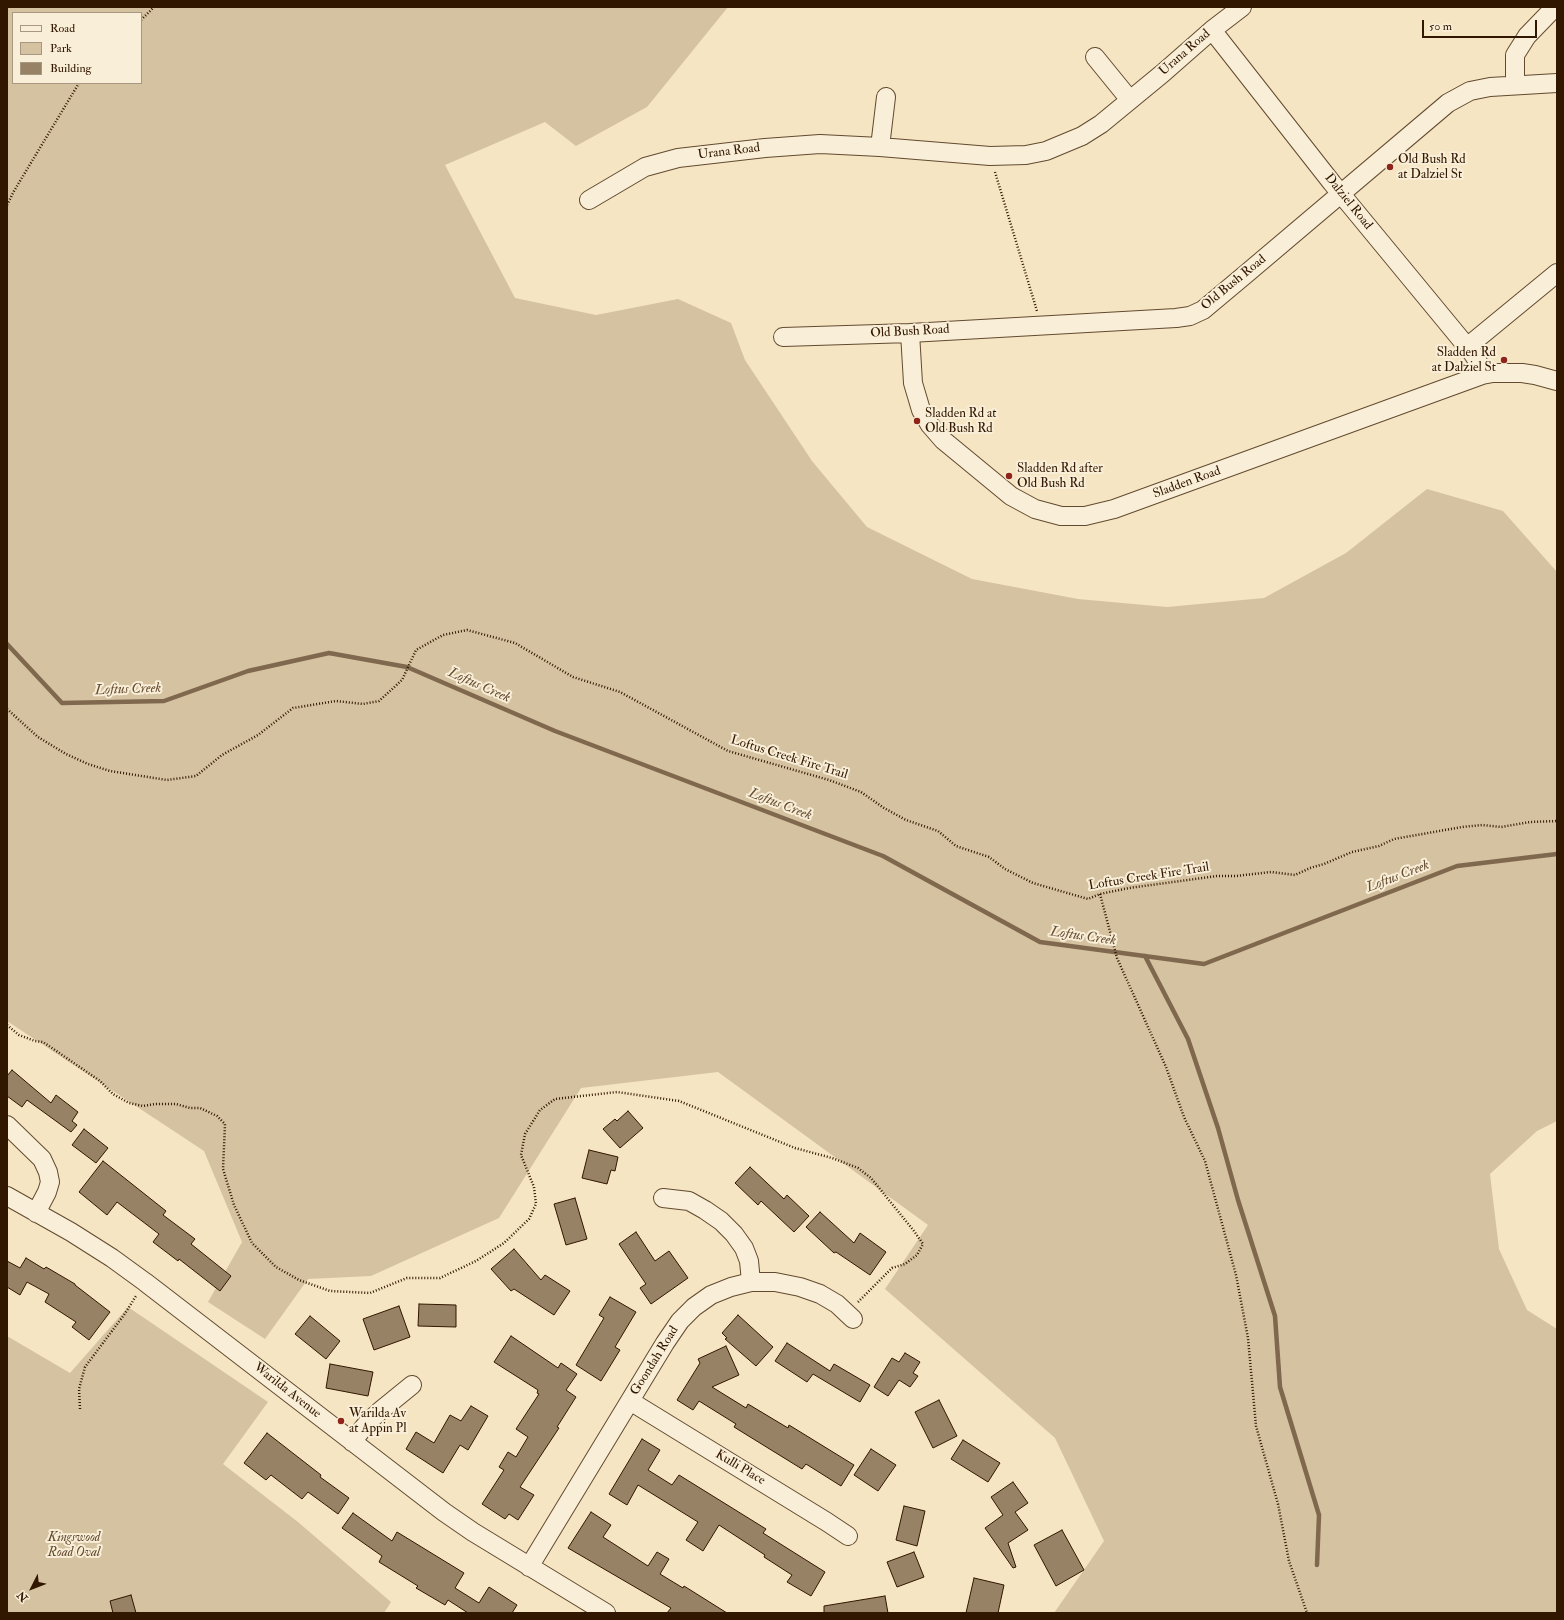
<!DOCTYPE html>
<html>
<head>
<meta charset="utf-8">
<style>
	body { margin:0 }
	#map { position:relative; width:1564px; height:1620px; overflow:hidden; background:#f6e5c2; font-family:"IM FELL Double Pica",serif }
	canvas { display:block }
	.frame { position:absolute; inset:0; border:8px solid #311600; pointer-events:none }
	.legend { position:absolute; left:12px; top:12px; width:130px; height:72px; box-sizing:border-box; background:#f9eed7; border:1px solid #a99881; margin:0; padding:5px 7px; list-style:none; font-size:12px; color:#311600 }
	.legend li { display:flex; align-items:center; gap:8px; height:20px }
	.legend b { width:20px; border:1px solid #a99881 }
	.north { position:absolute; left:12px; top:1568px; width:40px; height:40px; -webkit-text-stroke:3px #f9eed7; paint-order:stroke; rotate:228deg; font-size:11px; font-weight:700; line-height:16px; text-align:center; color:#311600 }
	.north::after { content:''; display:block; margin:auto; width:14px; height:18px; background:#311600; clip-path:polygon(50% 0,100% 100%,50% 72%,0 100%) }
	.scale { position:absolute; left:1422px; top:20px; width:115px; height:18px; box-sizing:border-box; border:2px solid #311600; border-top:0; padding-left:5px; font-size:12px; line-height:14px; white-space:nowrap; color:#311600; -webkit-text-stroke:3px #f9eed7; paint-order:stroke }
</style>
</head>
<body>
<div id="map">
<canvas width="1564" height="1620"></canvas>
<div class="frame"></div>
<ul class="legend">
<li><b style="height:5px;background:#f9eed7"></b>Road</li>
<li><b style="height:11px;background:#d5c2a1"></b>Park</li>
<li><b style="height:11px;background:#978265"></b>Building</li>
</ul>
<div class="north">N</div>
<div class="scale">50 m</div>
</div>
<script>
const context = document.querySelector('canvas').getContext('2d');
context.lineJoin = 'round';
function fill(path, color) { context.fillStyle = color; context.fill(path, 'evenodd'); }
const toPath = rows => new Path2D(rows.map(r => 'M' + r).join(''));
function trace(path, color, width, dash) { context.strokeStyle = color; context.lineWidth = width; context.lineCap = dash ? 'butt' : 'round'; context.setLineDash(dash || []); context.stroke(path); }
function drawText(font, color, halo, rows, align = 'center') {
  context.font = font + ' "IM FELL Double Pica",serif'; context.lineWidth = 4; context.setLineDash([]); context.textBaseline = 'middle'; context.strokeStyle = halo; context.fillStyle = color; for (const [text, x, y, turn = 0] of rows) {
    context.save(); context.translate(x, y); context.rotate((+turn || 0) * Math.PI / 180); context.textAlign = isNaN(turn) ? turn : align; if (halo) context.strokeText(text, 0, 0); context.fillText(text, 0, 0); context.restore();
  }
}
fill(toPath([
	[7,7,728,7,647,107,576,146,545,122,445,165,515,298,596,315,678,299,731,323,745,360,812,461,867,527,972,579,1078,599,1167,607,1264,598,1346,553,1427,489,1503,511,1557,572,1557,1121,1537,1131,1490,1174,1499,1249,1527,1310,1557,1329,1557,1613,1054,1613,1104,1541,1055,1438,885,1289,928,1225,718,1072,581,1088,499,1218,371,1276,308,1279,265,1339,208,1302,242,1242,204,1151,7,1021],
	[13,13,141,13,141,83,13,83],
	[128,1307,268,1402,223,1464,298,1522,391,1602,384,1613,7,1613,7,1336,70,1373]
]), '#d5c2a1');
trace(toPath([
	[7,644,62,703,164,701,248,671,329,653,407,667,555,731,883,856,1040,942,1204,964,1457,866,1557,854],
	[1145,956,1188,1039,1218,1128,1238,1200,1275,1316,1280,1387,1319,1515,1317,1565]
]), '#7f684d', 4.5);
const building = toPath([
	[12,1070,51,1103,56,1095,78,1112,72,1121,77,1125,71,1132,27,1100,22,1107,7,1096,7,1076,12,1070],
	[628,1111,643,1128,620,1148,603,1129,615,1119,617,1121,628,1111],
	[84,1129,108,1148,96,1163,72,1145,84,1129],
	[589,1150,618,1157,615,1171,611,1170,607,1184,582,1178,589,1150],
	[103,1161,166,1211,163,1215,195,1239,191,1244,231,1276,220,1291,179,1259,178,1261,153,1242,159,1234,117,1202,107,1215,79,1192,103,1161],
	[750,1167,784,1199,787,1195,809,1216,794,1232,761,1201,758,1205,735,1183,750,1167],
	[575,1198,587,1239,566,1245,554,1204,575,1198],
	[820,1212,854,1243,860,1233,886,1252,870,1275,836,1252,834,1253,806,1227,820,1212],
	[636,1232,655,1261,669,1251,688,1278,651,1304,640,1288,646,1284,619,1244,636,1232],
	[514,1249,541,1280,545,1275,570,1291,554,1315,514,1289,511,1291,491,1269,514,1249],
	[26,1258,44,1269,46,1267,75,1284,75,1285,110,1312,89,1340,72,1327,76,1322,45,1302,49,1294,27,1282,20,1295,7,1287,7,1261,20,1268,26,1258],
	[610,1297,636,1312,615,1347,620,1350,601,1381,576,1365,604,1318,599,1315,610,1297],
	[419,1304,456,1305,456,1327,418,1326,419,1304],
	[399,1306,410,1337,374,1350,363,1319,399,1306],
	[738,1315,773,1347,756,1366,725,1339,727,1338,722,1333,738,1315],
	[310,1316,340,1341,326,1359,295,1334,310,1316],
	[511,1336,558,1368,561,1363,577,1374,566,1390,576,1397,557,1427,559,1428,520,1487,534,1495,518,1520,509,1514,505,1519,482,1504,504,1470,499,1467,508,1452,516,1457,528,1437,516,1429,539,1394,537,1393,538,1390,494,1362,511,1336],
	[787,1343,830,1371,834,1364,870,1385,860,1402,813,1374,807,1382,775,1361,787,1343],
	[726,1346,739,1375,712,1387,746,1408,748,1404,788,1428,789,1425,854,1465,841,1486,806,1464,802,1469,734,1427,736,1424,699,1401,693,1410,677,1400,700,1363,698,1359,726,1346],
	[905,1353,920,1362,913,1373,918,1376,910,1387,899,1380,888,1396,874,1387,892,1358,899,1362,905,1353],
	[330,1364,373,1372,368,1396,326,1388,330,1364],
	[939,1400,957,1436,933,1448,915,1412,939,1400],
	[471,1406,488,1416,468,1450,460,1445,443,1473,406,1449,416,1432,434,1443,450,1415,461,1421,471,1406],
	[267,1433,321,1475,320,1477,349,1498,338,1514,308,1492,302,1499,271,1475,266,1480,244,1463,267,1433],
	[642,1439,660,1450,648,1470,672,1485,679,1475,766,1529,763,1533,825,1572,811,1596,787,1582,792,1575,764,1557,765,1555,719,1525,703,1551,686,1540,698,1522,638,1485,627,1505,609,1494,642,1439],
	[963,1440,1000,1463,988,1482,951,1459,963,1440],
	[871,1449,896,1465,878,1491,854,1475,871,1449],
	[1013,1482,1028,1503,1015,1512,1028,1530,1008,1543,1016,1567,1013,1568,985,1528,1003,1515,991,1497,1013,1482],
	[904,1506,925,1511,917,1546,896,1540,904,1506],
	[591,1512,611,1525,603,1537,648,1566,657,1552,669,1559,660,1574,683,1588,684,1586,727,1613,667,1613,671,1608,568,1548,591,1512],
	[353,1513,392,1541,397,1532,464,1573,455,1588,479,1603,489,1587,517,1605,512,1613,468,1613,448,1600,445,1605,416,1588,418,1586,379,1562,382,1556,342,1528,353,1513],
	[1062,1530,1084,1570,1056,1586,1034,1545,1062,1530],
	[914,1552,924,1577,897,1587,887,1562,914,1552],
	[974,1578,1004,1585,998,1613,966,1613,974,1578],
	[131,1595,136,1613,113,1613,110,1601,131,1595],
	[885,1596,888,1613,824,1613,824,1606,885,1596]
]);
fill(building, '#978265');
trace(building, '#311600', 1);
const street = toPath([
	[1212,30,1332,183,1473,354,1478,362,1482,375],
	[1095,57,1130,100],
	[1515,85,1515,55,1527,36,1555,7],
	[880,147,886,97],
	[589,200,645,167,678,158,765,148,820,144,880,147,990,156,1026,155,1046,151,1082,136,1101,124,1163,73,1212,30,1242,7],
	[910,333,913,383,921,410,930,425,943,440,1011,496,1035,509,1061,516,1085,516,1114,509,1482,375,1493,373,1522,373,1535,375,1557,381],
	[783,337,910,333,1176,318,1190,316,1203,310,1246,274,1448,103,1470,91,1490,87,1557,83],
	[1467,347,1557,273],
	[7,1125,42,1159,48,1172,50,1182,47,1192,36,1213],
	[7,1196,71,1232,112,1258,145,1282,444,1512,473,1532,606,1613],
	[663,1198,689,1201,705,1210,721,1221,734,1234,744,1248,749,1261,751,1282],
	[630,1401,827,1522,848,1536],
	[352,1442,368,1422,380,1411,412,1385],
	[529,1567,665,1343,680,1321,694,1307,711,1295,731,1287,751,1282,775,1282,800,1287,820,1294,837,1304,853,1319]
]);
trace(street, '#624a30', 20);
trace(toPath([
	[141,20,154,7],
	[995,172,1037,311],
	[7,205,14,191,79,83],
	[7,709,38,737,66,754,88,764,110,771,167,780,196,776,222,755,258,735,293,708,336,701,363,704,379,701,402,680,416,650,443,635,467,630,515,643,573,677,620,692,728,751,829,780,861,792,884,808,906,820,938,831,956,846,989,857,1005,869,1033,883,1088,899,1100,894,1129,888,1217,876,1236,876,1271,872,1295,875,1310,868,1324,864,1352,852,1379,846,1394,839,1462,827,1482,825,1501,827,1530,822,1557,821],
	[1100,894,1117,958,1166,1067,1184,1117,1205,1161,1236,1275,1248,1338,1256,1426,1278,1504,1289,1561,1307,1613],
	[7,1025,19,1035,35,1041,43,1042,52,1048,100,1081,113,1094,129,1103,143,1106,155,1104,176,1104,190,1108,200,1108,217,1116,225,1124,223,1169,234,1205,252,1243,276,1267,299,1280,330,1291,370,1293,407,1278,440,1278,476,1261,504,1243,529,1219,536,1204,534,1187,521,1155,525,1134,540,1110,555,1099,617,1092,679,1101,795,1148,832,1158,858,1168,871,1178,914,1231,923,1244,917,1255,905,1264,892,1268,858,1302],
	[80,1409,79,1389,85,1367,124,1315,136,1296]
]), '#311600', 2.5, [1, 2]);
trace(street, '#f9eed7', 18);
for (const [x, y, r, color] of [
	[1390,167,4,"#8f2418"],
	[1504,360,4,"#8f2418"],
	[917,421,4,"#8f2418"],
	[1009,476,4,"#8f2418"],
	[341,1421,4,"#8f2418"]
]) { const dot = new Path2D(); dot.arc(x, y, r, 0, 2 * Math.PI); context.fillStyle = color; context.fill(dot); trace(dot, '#f9eed7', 1.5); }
drawText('13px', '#311600', '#f9eed7', [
	["Urana Road",1185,53,-41],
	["Urana Road",729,152,-7],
	["Dalziel Road",1348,202,51],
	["Old Bush Road",1234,283,-39],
	["Old Bush Road",910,332,-3],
	["Sladden Road",1187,483,-20],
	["Loftus Creek Fire Trail",789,758,17],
	["Loftus Creek Fire Trail",1149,877,-9],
	["Goondah Road",655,1361,-58],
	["Warilda Avenue",287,1391,38],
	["Kulli Place",740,1468,31]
]);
drawText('13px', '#311600', '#f9eed7', [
	["Old Bush Rd",1398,160],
	["at Dalziel St",1398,175],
	["Sladden Rd",1496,353,"right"],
	["at Dalziel St",1496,368,"right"],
	["Sladden Rd at",925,414],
	["Old Bush Rd",925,429],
	["Sladden Rd after",1017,469],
	["Old Bush Rd",1017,484],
	["Warilda Av",349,1414],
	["at Appin Pl",349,1429]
], 'left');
drawText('italic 13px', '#624a30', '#f9eed7', [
	["Kingswood",74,1538],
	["Road Oval",74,1553]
]);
drawText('italic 14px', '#654d33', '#f9eed7', [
	["Loftus Creek",479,686,24],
	["Loftus Creek",128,690,-2],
	["Loftus Creek",780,805,21],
	["Loftus Creek",1398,877,-21],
	["Loftus Creek",1083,937,8]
]);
</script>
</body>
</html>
